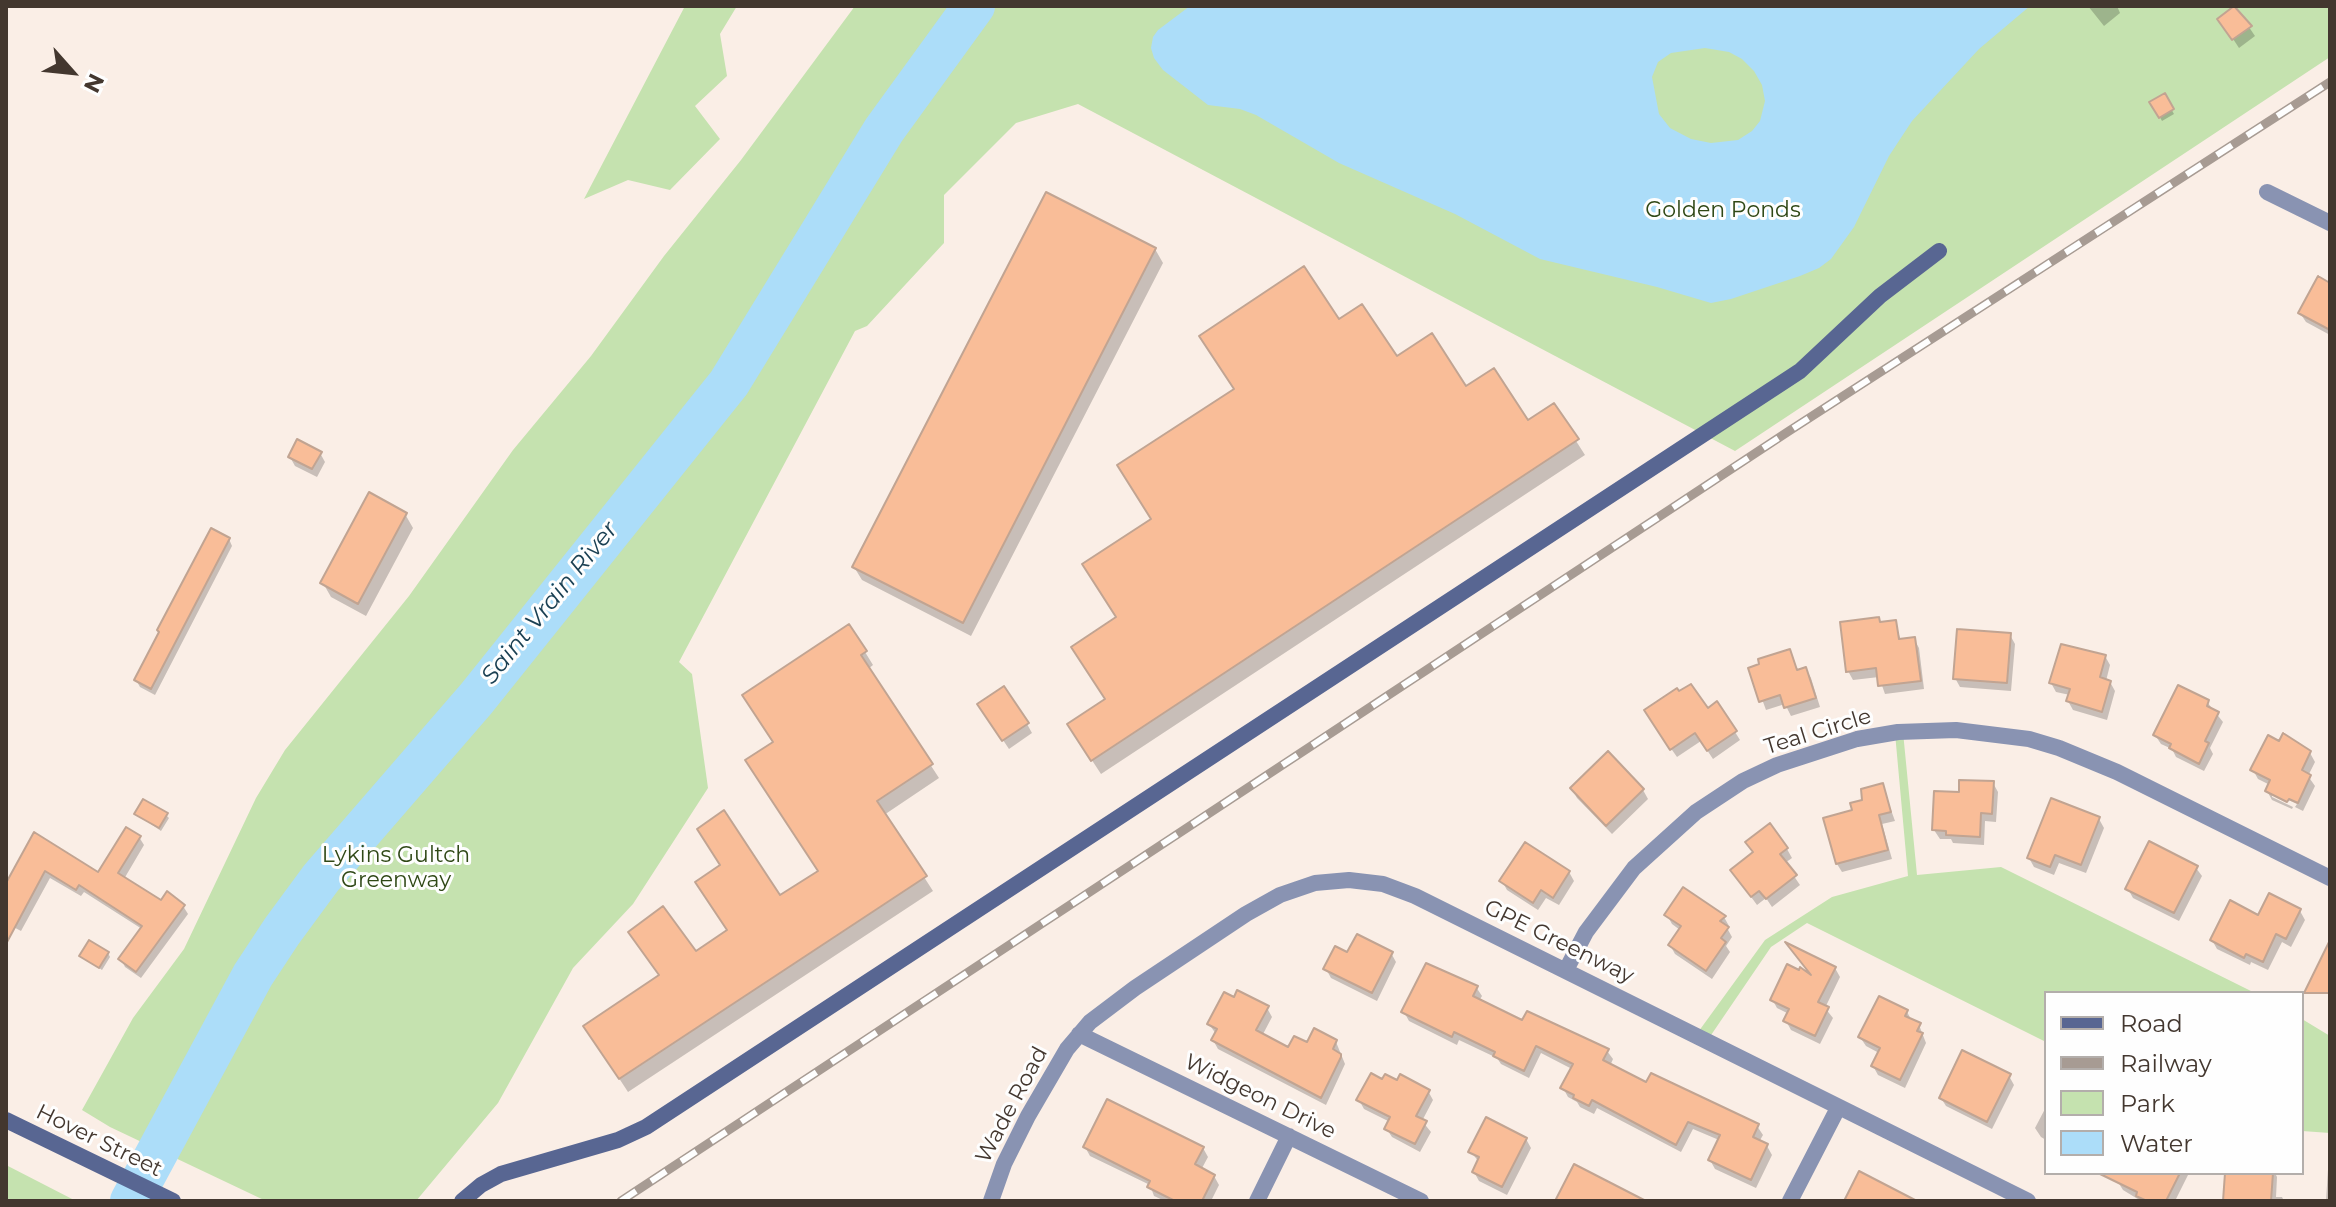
<!DOCTYPE html>
<html>
<head>
<meta charset="utf-8">
<style>
	body { margin:0 }
	#map { position:relative; width:2336px; height:1207px; overflow:hidden; background:#faeee6; font-family:Montserrat,sans-serif }
	canvas { display:block }
	.frame { position:absolute; inset:0; border:8px solid #43372f; pointer-events:none }
	.legend { position:absolute; left:2044px; top:991px; width:260px; height:184px; box-sizing:border-box; background:#fefefe; border:2px solid #b3aeab; margin:0; padding:10px 14px; list-style:none; font-size:24px; color:#43372f }
	.legend li { display:flex; align-items:center; gap:16px; height:40px }
	.legend b { width:40px; border:2px solid #b3aeab }
	.north { position:absolute; left:32px; top:32px; width:80px; height:80px; -webkit-text-stroke:6px #fefefe; paint-order:stroke; rotate:117deg; font-size:22px; font-weight:700; line-height:32px; text-align:center; color:#43372f }
	.north::after { content:''; display:block; margin:auto; width:28px; height:36px; background:#43372f; clip-path:polygon(50% 0,100% 100%,50% 72%,0 100%) }
</style>
</head>
<body>
<div id="map">
<canvas width="2336" height="1207"></canvas>
<div class="frame"></div>
<ul class="legend">
<li><b style="height:10px;background:#586692"></b>Road</li>
<li><b style="height:10px;background:#a79b93"></b>Railway</li>
<li><b style="height:22px;background:#c5e2af"></b>Park</li>
<li><b style="height:22px;background:#acddf9"></b>Water</li>
</ul>
<div class="north">N</div>
</div>
<script>
const context = document.querySelector('canvas').getContext('2d');
context.lineJoin = 'round';
function fill(path, color) { context.fillStyle = color; context.fill(path, 'evenodd'); }
const toPath = rows => new Path2D(rows.map(r => 'M' + r).join(''));
function trace(path, color, width, dash) { context.strokeStyle = color; context.lineWidth = width; context.lineCap = dash ? 'butt' : 'round'; context.setLineDash(dash || []); context.stroke(path); }
function drawText(font, color, halo, rows, align = 'center') {
  context.font = font + ' Montserrat,sans-serif'; context.lineWidth = 6; context.setLineDash([]); context.textBaseline = 'middle'; context.strokeStyle = halo; context.fillStyle = color; for (const [text, x, y, turn = 0] of rows) {
    context.save(); context.translate(x, y); context.rotate((+turn || 0) * Math.PI / 180); context.textAlign = isNaN(turn) ? turn : align; if (halo) context.strokeText(text, 0, 0); context.fillText(text, 0, 0); context.restore();
  }
}
fill(toPath([
	[685,6,737,6,720,34,727,76,695,106,720,139,670,190,628,180,584,199],
	[855,6,2330,6,2330,57,1735,451,1078,104,1016,123,944,195,944,243,867,326,855,331,679,662,692,674,708,788,633,904,573,968,498,1103,416,1201,266,1201,110,1127,82,1110,133,1018,184,949,256,798,285,750,409,596,513,450,591,356,664,256,741,160],
	[1903,732,1917,875,2001,867,2255,993,2046,993,2046,1042,1807,923,1771,947,1707,1041,1696,1035,1765,940,1832,897,1908,876,1895,733],
	[2302,1019,2330,1036,2330,1133,2302,1131],
	[6,1165,76,1201,6,1201]
]), '#c5e2af');
fill(toPath([
	[1190,6,2030,6,1979,49,1912,121,1889,156,1854,227,1831,259,1819,268,1800,276,1731,299,1711,303,1657,287,1540,259,1455,214,1339,163,1256,115,1240,109,1208,105,1163,70,1154,58,1151,48,1153,37,1158,30],
	[1705,48,1729,52,1742,59,1754,71,1762,85,1765,101,1760,121,1752,131,1738,140,1711,143,1691,139,1670,128,1659,114,1652,77,1658,62,1671,53]
]), '#acddf9');
fill(toPath([
	[2088,6,2117,6,2120,13,2104,26],
	[2236,8,2255,36,2239,48,2220,19],
	[2164,96,2174,114,2162,121,2152,103],
	[1155,249,1163,263,971,636,862,580,854,567],
	[2330,285,2330,335,2306,322,2300,313],
	[1338,322,1396,359,1466,389,1527,423,1553,405,1585,455,1101,774,1078,739,1107,700,1118,618,1153,520],
	[320,453,325,462,317,477,295,466,290,457],
	[405,514,413,528,366,616,331,597,323,583],
	[229,539,232,546,155,695,140,687,136,680,161,633],
	[1895,622,1901,641,1914,639,1919,648,1924,689,1885,694,1879,677,1853,680,1848,671,1881,623],
	[2010,635,2015,644,2011,691,1960,687,1955,678],
	[1789,651,1798,672,1806,669,1811,678,1820,707,1791,716,1785,704,1766,710,1751,669],
	[865,652,873,665,868,669,939,778,884,815,933,891,628,1092,594,1040,695,953,820,872,775,743,752,709],
	[2105,656,2110,665,2106,681,2110,682,2115,691,2107,720,2073,710,2068,701,2070,695,2056,692,2051,683],
	[2207,702,2223,722,2210,748,2213,754,2204,771,2176,757,2172,749,2161,744,2155,735],
	[1707,711,1735,732,1740,740,1713,759,1701,741,1677,757,1651,720],
	[985,713,1027,724,1032,733,1009,749],
	[2310,753,2315,762,2308,776,2315,786,2303,811,2295,807,2297,804,2272,792,2272,797,2293,807,2292,809,2272,800,2267,791,2270,785,2258,779,2253,770],
	[1993,783,1998,792,1996,822,1985,821,1984,845,1953,843,1951,839,1940,839,1934,830,1960,794],
	[1882,785,1895,821,1882,824,1892,859,1842,872,1837,864,1826,820,1855,812],
	[1572,789,1643,790,1648,799,1612,834,1577,798],
	[136,814,166,815,169,818,161,831],
	[2099,819,2104,828,2086,873,2059,863,2054,875,2034,867,2029,858],
	[34,834,99,875,139,837,144,845,124,879,161,903,183,906,188,914,141,978,125,967,121,959,142,929,84,892,81,896,50,878,21,931,6,923,6,887],
	[1787,849,1792,858,1785,863,1800,885,1772,907,1766,898,1757,905,1738,879,1754,854],
	[2196,868,2202,876,2179,921,2133,898,2128,889],
	[1569,872,1574,881,1559,905,1546,898,1538,910,1507,890,1502,881],
	[1684,890,1724,917,1729,926,1727,928,1732,937,1726,946,1730,952,1712,979,1675,954,1670,945,1680,930,1672,924,1667,915],
	[2300,911,2305,920,2291,947,2282,942,2268,970,2251,962,2250,965,2217,949,2212,940,2259,917],
	[108,953,110,957,102,970,82,956],
	[1391,953,1396,962,1377,1001,1331,978,1326,969],
	[1835,968,1840,977,1825,1008,1833,1018,1820,1044,1791,1030,1786,1021,1789,1014,1777,1008,1772,999],
	[1476,987,1482,996,1479,1001,1523,1023,1607,1051,1613,1059,1610,1066,1647,1084,1757,1126,1763,1135,1759,1142,1767,1146,1772,1155,1756,1188,1715,1169,1710,1160,1719,1140,1693,1129,1681,1152,1597,1108,1594,1114,1580,1107,1577,1102,1568,1097,1563,1088,1572,1069,1541,1053,1529,1078,1501,1064,1497,1058,1459,1040,1457,1045,1409,1021,1404,1012],
	[1267,1008,1272,1017,1262,1036,1289,1049,1308,1044,1336,1042,1345,1064,1326,1105,1218,1049,1213,1040,1216,1034,1209,1024],
	[1907,1012,1912,1021,1919,1025,1926,1043,1905,1088,1878,1075,1873,1066,1879,1053,1866,1046,1860,1037],
	[2009,1076,2014,1085,1992,1129,1946,1106,1941,1098],
	[1428,1091,1433,1100,1422,1121,1431,1132,1420,1152,1392,1137,1386,1128,1390,1122,1364,1109,1359,1100],
	[2046,1107,2046,1140,2041,1137,2035,1128],
	[1526,1139,1531,1148,1507,1195,1479,1181,1474,1172,1479,1162,1471,1152],
	[1085,1147,1203,1148,1208,1157,1201,1170,1214,1176,1219,1185,1211,1201,1165,1201,1154,1196,1150,1185,1090,1156],
	[2328,1169,2330,1201,2326,1201],
	[2122,1173,2189,1173,2175,1201,2141,1201,2123,1190,2118,1182],
	[2227,1173,2275,1173,2277,1177,2276,1197,2282,1197,2284,1201,2225,1201]
]), '#0003');
trace(toPath([
	[131,1201,253,975,282,931,321,878,476,699,729,383,884,130,974,6]
]), '#acddf9', 42);
const building = toPath([
	[2234,6,2252,26,2232,40,2217,19,2234,6],
	[2165,93,2174,109,2159,118,2149,102,2165,93],
	[1046,192,1156,248,963,623,852,567,1046,192],
	[1304,266,1339,319,1362,304,1397,356,1432,333,1466,386,1494,368,1528,420,1554,403,1579,439,1091,761,1067,724,1105,699,1071,647,1116,617,1082,564,1151,519,1117,465,1234,389,1199,336,1304,266],
	[2318,276,2330,283,2330,330,2298,313,2318,276],
	[297,439,322,452,312,469,288,457,297,439],
	[369,492,407,513,358,604,320,583,369,492],
	[211,528,230,538,151,689,134,680,159,632,157,630,211,528],
	[1879,617,1880,622,1896,620,1899,639,1915,637,1921,681,1878,686,1876,668,1846,672,1840,622,1879,617],
	[849,624,867,651,861,655,933,764,877,801,927,876,619,1079,583,1026,659,975,628,932,663,906,696,951,727,930,695,882,720,865,697,829,724,810,780,895,818,871,745,760,773,742,742,695,849,624],
	[1957,629,2011,633,2007,683,1953,679,1957,629],
	[2061,644,2106,655,2100,677,2111,681,2102,712,2066,701,2070,689,2049,683,2061,644],
	[1790,649,1797,670,1806,667,1816,698,1784,708,1780,695,1759,702,1748,668,1759,664,1758,659,1790,649],
	[1691,684,1708,708,1717,701,1737,731,1707,751,1695,733,1670,750,1644,710,1677,688,1679,691,1691,684],
	[2178,685,2209,700,2207,706,2219,712,2205,741,2209,743,2199,764,2169,748,2171,744,2153,735,2178,685],
	[1004,686,1029,723,1002,741,977,704,1004,686],
	[2283,733,2311,751,2302,770,2311,775,2298,803,2289,799,2287,802,2265,791,2270,780,2250,770,2268,735,2279,741,2283,733],
	[1608,751,1644,789,1606,826,1570,788,1608,751],
	[1959,780,1994,781,1992,814,1981,813,1980,837,1946,835,1946,831,1932,830,1934,791,1959,792,1959,780],
	[1883,783,1891,812,1879,815,1888,850,1836,864,1823,818,1852,810,1850,803,1862,800,1861,789,1883,783],
	[2051,798,2100,817,2081,865,2055,855,2050,867,2027,858,2051,798],
	[143,799,168,813,159,828,134,814,143,799],
	[1770,823,1788,848,1780,854,1797,875,1766,899,1759,891,1751,897,1730,870,1753,852,1745,842,1770,823],
	[126,827,141,836,118,873,161,900,167,891,185,905,136,972,118,959,142,926,79,885,76,890,45,871,6,944,6,883,34,832,98,872,126,827],
	[2149,841,2198,866,2174,913,2125,889,2149,841],
	[1525,842,1570,871,1553,898,1541,890,1533,903,1499,881,1525,842],
	[1683,887,1726,916,1720,921,1729,927,1721,938,1726,942,1706,971,1668,945,1681,926,1664,915,1683,887],
	[2269,893,2301,909,2286,939,2276,934,2263,962,2246,954,2244,958,2210,940,2230,900,2258,915,2269,893],
	[1357,934,1393,952,1372,993,1323,969,1335,946,1347,952,1357,934],
	[89,940,109,952,99,968,79,956,89,940],
	[2330,940,2330,993,2304,993,2330,940],
	[1785,942,1836,967,1818,1002,1829,1007,1815,1036,1783,1021,1789,1009,1770,1000,1787,964,1799,970,1800,967,1811,975,1785,942],
	[1426,963,1478,986,1473,996,1522,1020,1527,1011,1609,1049,1603,1060,1646,1082,1651,1073,1759,1124,1753,1137,1768,1144,1751,1180,1708,1160,1720,1135,1688,1122,1676,1145,1592,1100,1589,1106,1573,1098,1574,1095,1560,1088,1573,1064,1536,1046,1524,1071,1493,1056,1495,1052,1454,1032,1452,1037,1401,1012,1426,963],
	[1237,990,1269,1006,1256,1030,1288,1047,1294,1036,1307,1042,1314,1028,1337,1040,1333,1049,1341,1054,1341,1057,1321,1098,1211,1040,1217,1029,1207,1024,1224,992,1234,997,1237,990],
	[1879,996,1908,1010,1905,1016,1921,1023,1917,1031,1923,1033,1900,1080,1871,1066,1880,1048,1858,1037,1879,996],
	[1962,1050,2011,1074,1987,1122,1939,1098,1962,1050],
	[1371,1073,1382,1079,1385,1074,1397,1080,1400,1074,1430,1090,1416,1116,1427,1121,1415,1144,1384,1129,1390,1117,1356,1100,1371,1073],
	[1107,1099,1204,1147,1195,1164,1215,1175,1202,1201,1175,1201,1147,1187,1150,1181,1083,1147,1107,1099],
	[1486,1117,1527,1138,1502,1187,1472,1172,1479,1157,1468,1152,1486,1117],
	[1574,1164,1646,1201,1555,1201,1574,1164],
	[1859,1171,1917,1201,1844,1201,1859,1171],
	[2098,1173,2180,1173,2166,1201,2147,1201,2136,1196,2137,1192,2098,1173],
	[2225,1173,2273,1173,2271,1201,2223,1201,2225,1173]
]);
fill(building, '#f9bd98');
trace(building, '#c1a492', 2);
trace(toPath([
	[2267,192,2330,223],
	[1566,970,1586,932,1634,868,1696,812,1743,781,1777,765,1857,739,1898,732,1956,730,2029,739,2059,748,2117,772,2330,878],
	[1079,1034,1421,1201],
	[991,1201,1004,1164,1028,1116,1067,1049,1090,1022,1135,988,1246,914,1280,895,1315,883,1349,880,1383,884,1415,896,2028,1201],
	[1257,1201,1289,1136],
	[1790,1201,1838,1108]
]), '#8993b2', 16);
trace(toPath([
	[6,1120,173,1201],
	[462,1201,481,1185,501,1174,618,1140,646,1127,1800,371,1880,296,1939,251]
]), '#586692', 16);
const rail = toPath([
	[621,1201,1789,431,2330,82]
]);
trace(rail, '#a79b93', 9);
trace(rail, '#fefefe', 6, [18]);
drawText('22px', '#2f4816', '#fefefe', [
	["Golden Ponds",1723,211],
	["Lykins Gultch",396,856],
	["Greenway",396,881]
]);
drawText('22px', '#43372f', '#fefefe', [
	["Teal Circle",1818,732,-17],
	["GPE Greenway",1559,942,26],
	["Widgeon Drive",1260,1097,26],
	["Wade Road",1012,1105,-62],
	["Hover Street",99,1141,26]
]);
drawText('italic 24px', '#1a4053', '#fefefe', [
	["Saint Vrain River",550,603,-51]
]);
</script>
</body>
</html>
